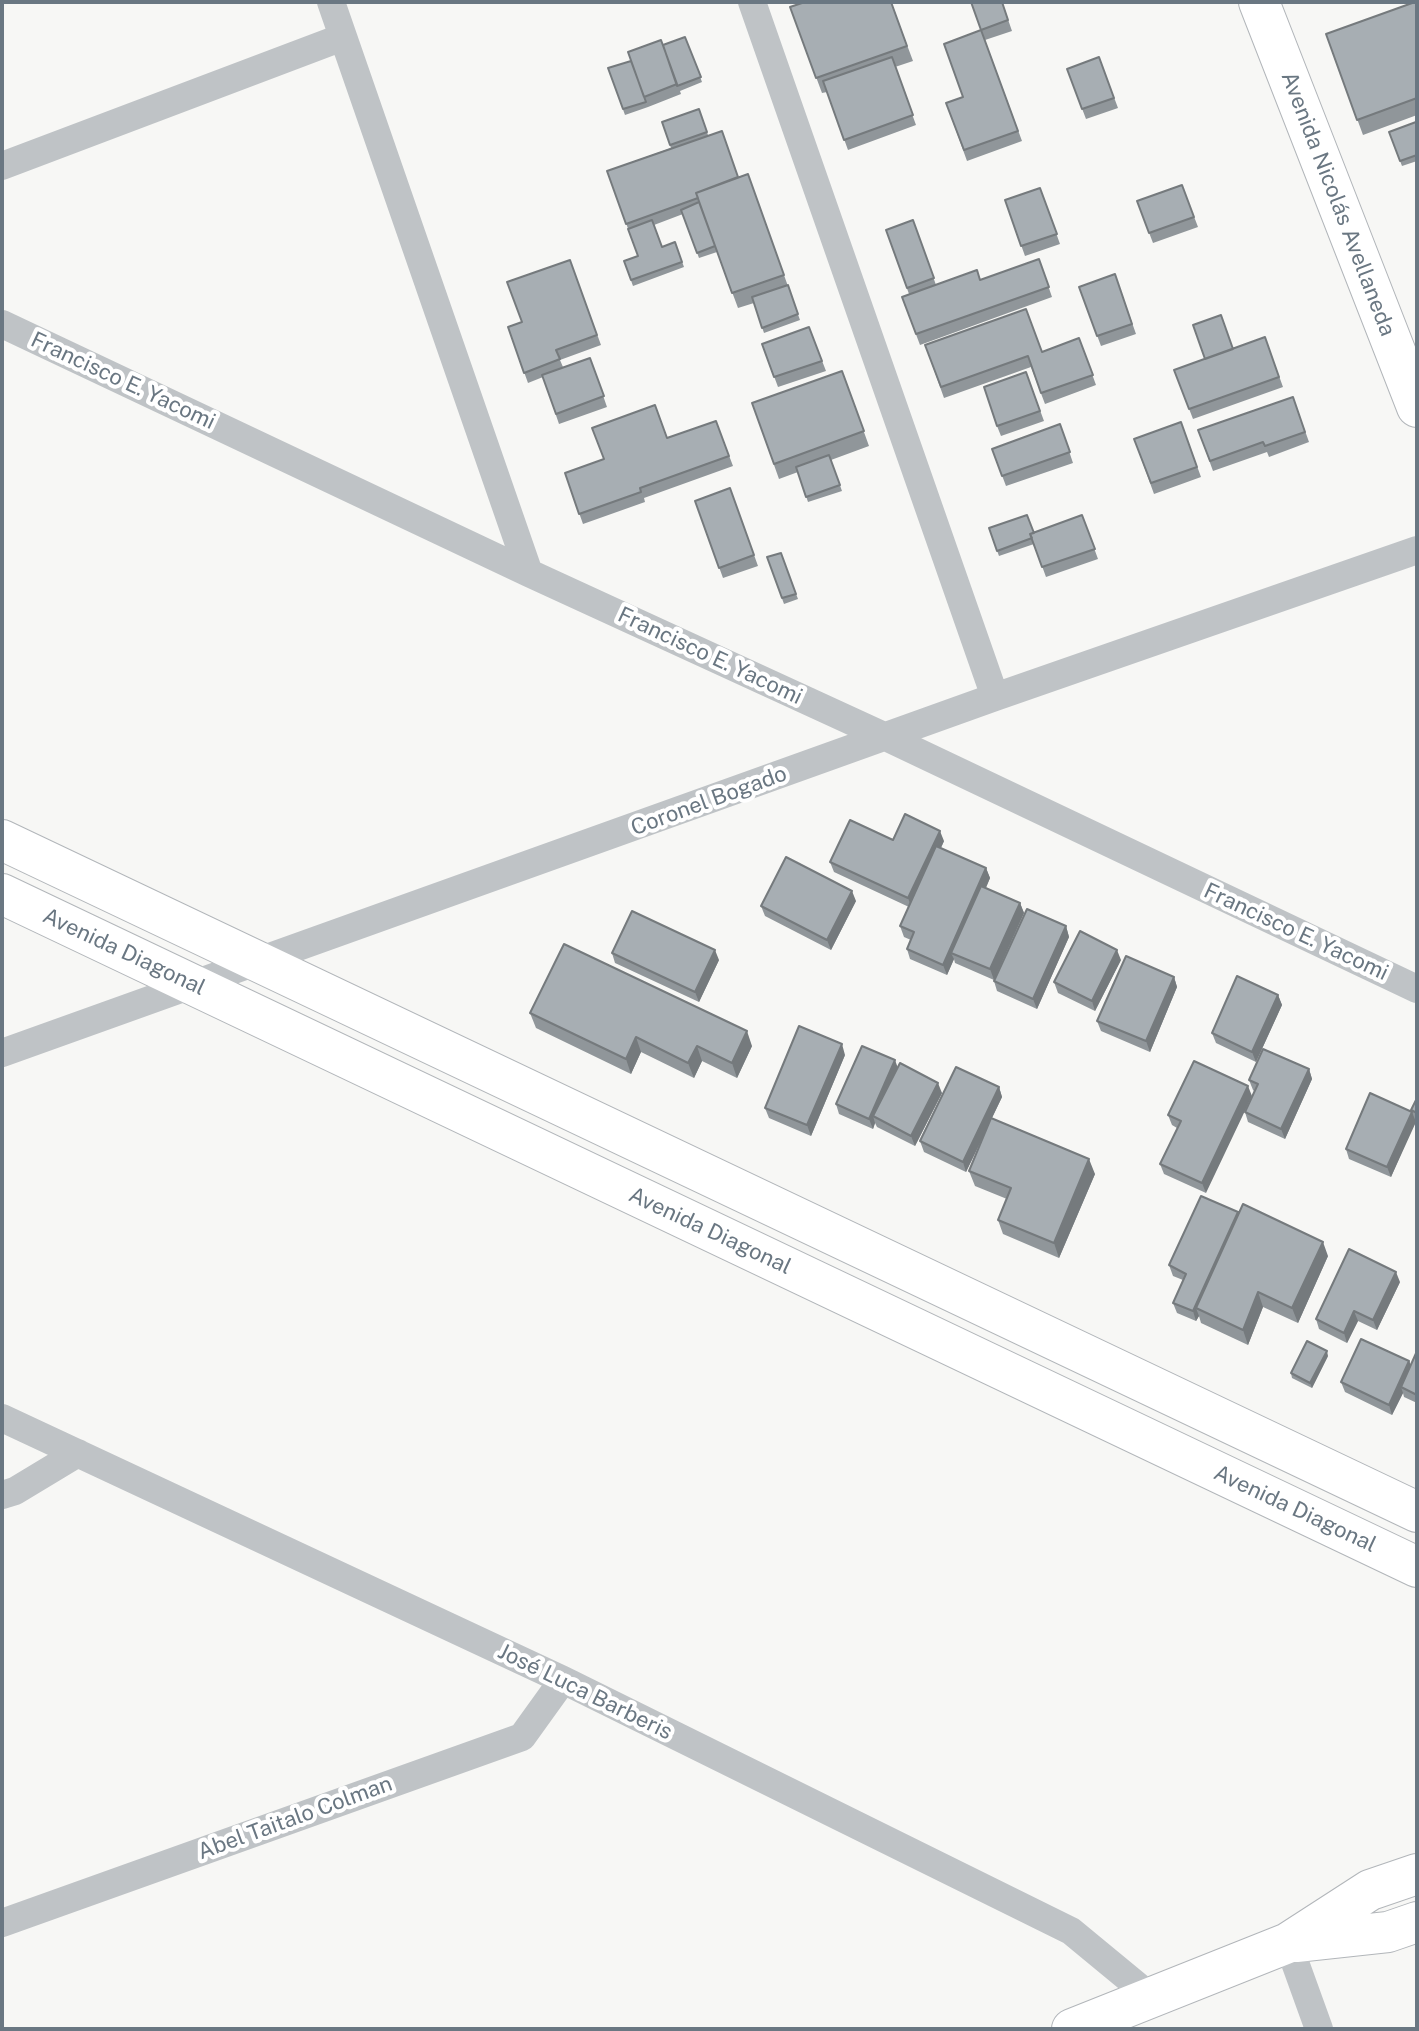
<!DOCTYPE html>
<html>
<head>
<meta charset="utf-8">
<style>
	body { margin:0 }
	#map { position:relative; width:1419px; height:2031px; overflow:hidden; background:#f7f7f5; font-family:"Public Sans",sans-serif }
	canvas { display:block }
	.frame { position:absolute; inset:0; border:4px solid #6a7782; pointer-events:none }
</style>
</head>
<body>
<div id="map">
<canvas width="1419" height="2031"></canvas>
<div class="frame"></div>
</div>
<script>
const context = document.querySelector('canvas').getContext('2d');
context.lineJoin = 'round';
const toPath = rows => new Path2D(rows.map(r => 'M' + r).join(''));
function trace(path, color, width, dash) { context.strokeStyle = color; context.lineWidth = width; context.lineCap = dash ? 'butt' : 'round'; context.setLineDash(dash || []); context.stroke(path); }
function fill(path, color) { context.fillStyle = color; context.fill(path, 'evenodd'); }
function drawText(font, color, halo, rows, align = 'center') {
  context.font = font + ' "Public Sans",sans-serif'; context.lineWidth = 8; context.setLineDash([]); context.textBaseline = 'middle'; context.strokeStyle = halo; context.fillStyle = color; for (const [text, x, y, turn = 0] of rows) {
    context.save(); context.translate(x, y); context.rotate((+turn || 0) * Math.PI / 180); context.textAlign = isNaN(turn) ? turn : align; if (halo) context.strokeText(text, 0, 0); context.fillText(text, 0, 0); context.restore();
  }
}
const secondary = toPath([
	[1259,2,1417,407],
	[2,840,1417,1512],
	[2,894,1417,1567],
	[1296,1942,1388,1932,1417,1922],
	[1072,2029,1288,1943,1370,1890,1417,1874]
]);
trace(secondary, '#b2b6ba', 42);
trace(toPath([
	[331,2,529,573],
	[752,2,995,697],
	[2,166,343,37],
	[2,324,529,573,886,737,1417,989],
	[2,1053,995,697,1417,550],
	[2,1418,563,1680,1071,1931,1151,1997],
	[2,1495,15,1491,78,1453],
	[2,1923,522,1737,563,1680],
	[1288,1943,1319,2029]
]), '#bfc3c6', 28);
trace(secondary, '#fff', 40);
fill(toPath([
	[891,2,913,61,895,67,916,125,848,150,827,92,822,93,790,7],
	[1002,2,1012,31,985,40,1022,141,967,161,946,103,963,97,981,30],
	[1417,2,1417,115,1363,135,1326,34],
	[685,37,702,82,680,91,681,94,648,107,628,52,664,49],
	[1099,57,1118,108,1086,119,1067,69],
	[631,61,648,107,625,115,608,68],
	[699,109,708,135,738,177,748,174,800,320,764,333,754,303,738,308,701,208,717,252,699,258,683,214,654,225,662,247,675,242,684,267,633,286,624,261,638,256,607,171,671,148,662,122],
	[1417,116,1417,161,1402,166,1389,132,1416,122],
	[1182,185,1198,227,1153,243,1137,201],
	[1040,188,1060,244,1025,256,1005,200],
	[913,220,936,285,980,280,1039,259,1052,297,920,345,902,297,909,294,886,230],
	[570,260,601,345,560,360,563,367,590,358,607,407,559,424,543,377,528,383,508,327,522,322],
	[1115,274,1136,334,1101,346,1079,287],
	[809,327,826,371,778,387,762,344],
	[1265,337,1283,387,1193,419,1174,370],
	[1079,338,1096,385,1045,404,1031,367,944,398,925,345,1042,352],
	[842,371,869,446,831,460,842,491,808,502,798,472,779,479,752,403],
	[1026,372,1044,421,1001,436,997,426],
	[1293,397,1309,442,1269,457,1267,452,1213,471,1198,430],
	[716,421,733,466,644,498,645,502,583,524,565,473],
	[1181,422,1201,477,1154,494,1134,439],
	[1060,424,1073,463,1006,486,992,449],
	[730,488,758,566,723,578,695,501],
	[1082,515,1098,559,1046,577,1034,544,999,556,989,528,1034,533],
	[781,553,798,599,784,604,767,557],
	[893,840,944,841,941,848,986,868,990,878,986,888,1020,903,1024,913,994,980,955,963,954,959,947,975,910,959,907,949,911,940,904,937,900,926,909,907,834,872,830,862],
	[856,901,831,950,765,916,761,906],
	[1066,926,1069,937,1037,1009,997,991,994,981],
	[612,953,719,960,699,1002,615,963],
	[1121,960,1095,1011,1058,993,1054,982],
	[1174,977,1177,987,1150,1052,1101,1031,1097,1021],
	[1278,995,1282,1005,1256,1062,1216,1043,1212,1033],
	[530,1013,752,1046,737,1078,702,1061,694,1078,641,1052,631,1074,536,1028],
	[845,1055,811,1136,769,1118,765,1108],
	[1194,1061,1206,1193,1164,1174,1160,1164,1177,1128,1172,1125,1168,1115],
	[898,1068,942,1093,915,1146,877,1127,875,1123,873,1129,839,1114,836,1104],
	[1309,1069,1312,1079,1285,1139,1248,1122,1245,1112,1254,1091,1253,1090,1249,1080],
	[999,1087,1002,1097,992,1118,1095,1174,1059,1258,1003,1234,998,1220,1007,1199,975,1186,969,1171,986,1131,966,1172,924,1152,920,1141],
	[1417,1098,1417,1122,1415,1121,1391,1177,1349,1159,1346,1149,1412,1112],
	[1328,1256,1298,1323,1263,1307,1248,1345,1201,1323,1199,1316,1196,1321,1177,1313,1173,1303,1183,1280,1173,1276,1169,1265],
	[1400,1282,1377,1330,1358,1321,1347,1343,1319,1329,1316,1319],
	[1417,1351,1417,1403,1404,1397,1403,1393,1392,1415,1345,1392,1341,1382,1409,1361,1411,1365],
	[1328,1356,1312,1388,1292,1378,1291,1373]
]), '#90969a');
fill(toPath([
	[940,831,944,841,912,909,908,898],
	[986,868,990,878,956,955,951,953,954,959,947,975,943,965],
	[852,891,856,901,831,950,827,940],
	[1020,903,1024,913,994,980,990,969],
	[1066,926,1069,937,1037,1009,1033,999],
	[715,950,719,960,699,1002,695,992],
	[1117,950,1121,960,1095,1011,1092,1001],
	[1174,977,1177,987,1150,1052,1146,1041],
	[1278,995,1282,1005,1256,1062,1252,1052],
	[747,1031,752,1046,737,1078,732,1063],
	[636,1037,641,1052,631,1074,626,1059],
	[842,1044,845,1055,811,1136,807,1125],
	[697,1046,702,1061,694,1078,688,1063],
	[895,1060,899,1071,873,1116,875,1123,873,1129,869,1119],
	[1309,1069,1312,1079,1285,1139,1281,1129],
	[938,1083,942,1093,915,1146,911,1136],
	[1248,1086,1252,1096,1206,1193,1202,1183],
	[999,1087,1002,1097,966,1172,963,1162],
	[1412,1112,1416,1122,1391,1177,1387,1167],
	[1089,1159,1095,1174,1059,1258,1054,1243],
	[1238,1212,1201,1311,1196,1308,1199,1316,1196,1321,1193,1311],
	[1323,1242,1328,1256,1298,1323,1292,1308],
	[1396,1272,1400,1282,1377,1330,1373,1320],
	[1258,1292,1263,1307,1248,1345,1243,1330],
	[1354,1311,1358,1321,1347,1343,1344,1333],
	[1327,1351,1328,1356,1312,1388,1310,1383],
	[1409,1361,1413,1371,1401,1387,1403,1393,1392,1415,1389,1405]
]), '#757a7d');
const building = toPath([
	[805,2,891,2,907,46,816,78,790,7,805,2],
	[971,2,1002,2,1008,20,981,30,1018,131,964,150,946,103,963,97,944,44,981,30,971,2],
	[1415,2,1417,2,1417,98,1357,120,1326,34,1415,2],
	[685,37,701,77,677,86,663,45,685,37],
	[661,40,677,84,644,97,628,52,661,40],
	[892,57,913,115,844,140,823,81,892,57],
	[1099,57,1114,98,1082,109,1067,69,1099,57],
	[631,61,646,102,623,109,608,68,631,61],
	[699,109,707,132,670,145,662,122,699,109],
	[1416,122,1417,155,1400,161,1389,132,1416,122],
	[722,131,738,177,696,193,698,198,626,224,607,171,722,131],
	[748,174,784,275,732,293,696,193,748,174],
	[1182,185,1194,217,1149,233,1137,201,1182,185],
	[1040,188,1057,234,1021,246,1005,200,1040,188],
	[699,202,715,246,697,253,681,210,699,202],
	[652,220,662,247,675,242,682,262,631,280,624,261,638,256,628,229,652,220],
	[913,220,934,278,907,288,886,230,913,220],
	[1039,259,1049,287,916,334,902,297,977,270,980,280,1039,259],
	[570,260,597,335,556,350,560,359,524,373,508,327,522,322,507,282,570,260],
	[1115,274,1132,324,1097,336,1079,287,1115,274],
	[788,285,798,314,762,328,752,297,788,285],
	[1026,309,1042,352,1079,338,1093,375,1041,393,1028,356,941,387,925,345,1026,309],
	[1221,315,1233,349,1205,359,1193,325,1221,315],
	[809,327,822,361,774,377,762,344,809,327],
	[1265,337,1279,377,1189,409,1174,370,1265,337],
	[590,358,604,396,556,414,542,375,590,358],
	[842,371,864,431,774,464,752,403,842,371],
	[1026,372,1040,411,997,426,984,387,1026,372],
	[1293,397,1305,432,1265,446,1263,442,1210,461,1198,430,1293,397],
	[655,405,667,438,716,421,729,456,640,488,641,492,579,514,565,473,604,459,592,428,655,405],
	[1181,422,1197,467,1151,483,1134,439,1181,422],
	[1060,424,1070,452,1002,476,992,449,1060,424],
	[829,455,840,485,806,497,796,467,829,455],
	[730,488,754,555,719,568,695,501,730,488],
	[1027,515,1034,533,1030,534,1032,538,997,551,989,528,1027,515],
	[1082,515,1095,549,1042,567,1030,534,1082,515],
	[781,553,796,594,782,598,767,557,781,553],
	[905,814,940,831,908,898,830,862,850,820,893,840,905,814],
	[936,846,986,868,943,965,907,949,914,932,900,926,936,846],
	[786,857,852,891,827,940,761,906,786,857],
	[981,886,1020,903,990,969,951,953,981,886],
	[1027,909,1066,926,1033,999,994,981,1027,909],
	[632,911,715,950,695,992,612,953,632,911],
	[1080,931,1117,950,1092,1001,1054,982,1080,931],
	[564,944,747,1031,732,1063,697,1046,688,1063,636,1037,626,1059,530,1013,564,944],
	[1126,956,1174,977,1146,1041,1097,1021,1126,956],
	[1237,976,1278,995,1252,1052,1212,1033,1237,976],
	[799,1026,842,1044,807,1125,765,1108,799,1026],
	[862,1046,895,1060,869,1119,836,1104,862,1046],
	[1263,1049,1309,1069,1281,1129,1245,1112,1258,1084,1249,1080,1263,1049],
	[1194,1061,1248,1086,1202,1183,1160,1164,1181,1121,1168,1115,1194,1061],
	[900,1063,938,1083,911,1136,873,1116,900,1063],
	[956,1067,999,1087,963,1162,920,1141,956,1067],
	[1370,1093,1412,1112,1387,1167,1346,1149,1370,1093],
	[1417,1098,1417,1113,1411,1110,1417,1098],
	[991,1118,1089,1159,1054,1243,998,1220,1011,1188,969,1171,991,1118],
	[1201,1196,1238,1212,1193,1311,1173,1303,1186,1274,1169,1265,1201,1196],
	[1243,1204,1323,1242,1292,1308,1258,1292,1243,1330,1196,1308,1243,1204],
	[1349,1249,1396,1272,1373,1320,1354,1311,1344,1333,1316,1319,1349,1249],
	[1361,1339,1409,1361,1389,1405,1341,1382,1361,1339],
	[1307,1341,1327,1351,1310,1383,1291,1373,1307,1341],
	[1417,1351,1417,1395,1401,1387,1417,1351]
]);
fill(building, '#a7aeb3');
trace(building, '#757a7d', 2);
drawText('22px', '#6a7782', '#fff', [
	["Avenida Nicolás Avellaneda",1338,204,69],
	["Francisco E. Yacomi",123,381,25],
	["Francisco E. Yacomi",710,656,25],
	["Coronel Bogado",709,801,-20],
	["Francisco E. Yacomi",1296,932,25],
	["Avenida Diagonal",124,952,25],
	["Avenida Diagonal",710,1231,25],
	["Avenida Diagonal",1295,1509,25],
	["José Luca Barberis",585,1692,26],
	["Abel Taitalo Colman",295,1818,-20]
]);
</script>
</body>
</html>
